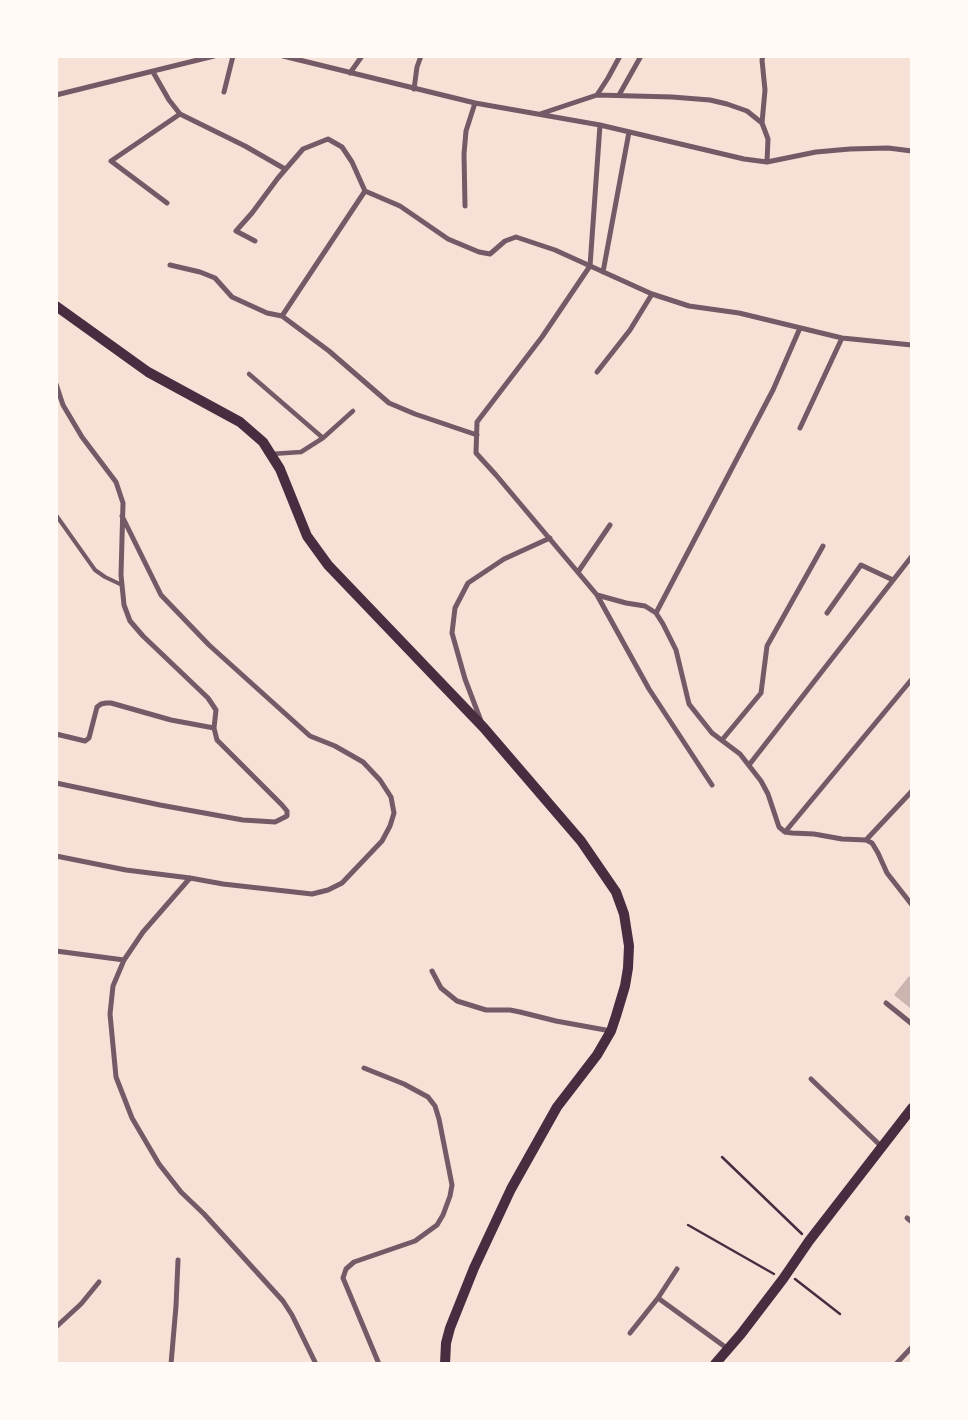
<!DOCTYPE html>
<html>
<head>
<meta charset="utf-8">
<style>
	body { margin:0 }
	#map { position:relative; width:968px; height:1420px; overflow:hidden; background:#f7e1d7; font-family:Ubuntu,sans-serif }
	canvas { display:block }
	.frame { position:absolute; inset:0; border:58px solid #fffaf5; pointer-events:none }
</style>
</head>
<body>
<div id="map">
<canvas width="968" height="1420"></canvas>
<div class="frame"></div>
</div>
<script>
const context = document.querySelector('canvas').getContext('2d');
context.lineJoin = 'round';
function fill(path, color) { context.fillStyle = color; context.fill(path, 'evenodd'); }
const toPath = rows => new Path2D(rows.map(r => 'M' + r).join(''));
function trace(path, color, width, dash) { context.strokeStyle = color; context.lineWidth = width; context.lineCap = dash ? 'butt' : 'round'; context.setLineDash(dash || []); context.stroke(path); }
fill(toPath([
	[909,976,912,979,912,1006,910,1008,894,995]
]), '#ccb4b1');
trace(toPath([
	[722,1157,802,1234],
	[688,1225,774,1274],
	[795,1279,840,1314]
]), '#4a2c40', 2.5);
trace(toPath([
	[56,515,95,570,105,577,122,585]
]), '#755966', 4);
trace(toPath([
	[249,374,323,438],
	[271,454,301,452,323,438,353,411]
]), '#755966', 4.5);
trace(toPath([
	[283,56,475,103,600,125,744,159,767,162,816,152,850,149,888,148,912,151],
	[153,72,169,100,180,114,245,146,285,169],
	[350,73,362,56],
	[414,89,417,67,421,56],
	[224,92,233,56],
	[56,95,214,56],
	[597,95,672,97,710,100,727,104,747,111,762,123,768,139,767,162],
	[619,95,641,56],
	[540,114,597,95,608,78,620,56],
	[762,123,765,90,762,60,763,56],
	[600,125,590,266,542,337,477,422,476,453,496,475,597,595,649,689,712,785],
	[167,203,111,161,180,114],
	[465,206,464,154,466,131,475,103],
	[255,241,236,231,252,213,278,178,303,149,328,139,342,147,352,162,365,191,400,206,448,239,479,252,490,254,505,241,516,237,555,250,652,294,689,306,739,313,842,338,912,345],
	[170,265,200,272,215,278,232,297,267,313,282,316,329,351,389,403,415,414,477,435],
	[603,272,629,132],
	[282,316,365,191],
	[597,372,630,330,652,294],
	[56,384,63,405,82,437,116,482,123,503,121,575,124,605,130,621,143,636,208,698,216,710,214,728,217,740,282,805,287,811,287,816,275,822,243,820,160,805,56,783],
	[800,428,842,338],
	[578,572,610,525],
	[597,595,626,603,645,606,656,613,663,624,676,650,689,704,712,733,740,754,761,781,768,794,779,827,785,832,792,833,814,834,842,839,866,840,872,843,878,853,887,873,912,905],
	[656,613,773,390,800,328],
	[827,613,861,565,893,580],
	[481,721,465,679,452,633,455,608,468,583,504,559,550,538],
	[56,734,85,741,89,738,97,707,101,704,106,703,111,703,171,720,214,728],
	[722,740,761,693,767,646,823,546],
	[749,765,912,556],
	[785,832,912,679],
	[866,840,912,791],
	[56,856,126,870,190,878,223,884,312,894,328,890,342,883,382,841,390,826,394,813,391,797,380,780,363,762,335,746,310,736,209,645,161,595,122,516],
	[190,878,143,932,124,960,113,986,110,1014,116,1077,132,1118,159,1164,181,1192,204,1214,283,1301,292,1315,316,1364],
	[56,951,124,960],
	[432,971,441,988,457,1001,486,1010,510,1010,520,1012,556,1021,611,1031],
	[886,1003,912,1024],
	[364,1068,404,1084,428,1097,435,1106,439,1119,452,1185,450,1196,443,1215,437,1225,415,1241,354,1262,346,1269,343,1278,379,1364],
	[811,1079,882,1147],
	[907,1218,912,1222],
	[658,1298,728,1349],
	[56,1327,81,1304,99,1282],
	[630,1333,658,1298,677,1269],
	[171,1364,176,1306,178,1260],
	[896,1364,912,1347]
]), '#755966', 5);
trace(toPath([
	[56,306,148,372,240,422,263,442,280,469,307,536,328,565,484,728,581,841,616,892,624,914,629,946,628,968,625,986,616,1016,611,1031,597,1055,557,1107,511,1189,474,1268,450,1328,446,1343,445,1364],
	[715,1364,741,1334,783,1279,809,1241,912,1108]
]), '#4a2c40', 10);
</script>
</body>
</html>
